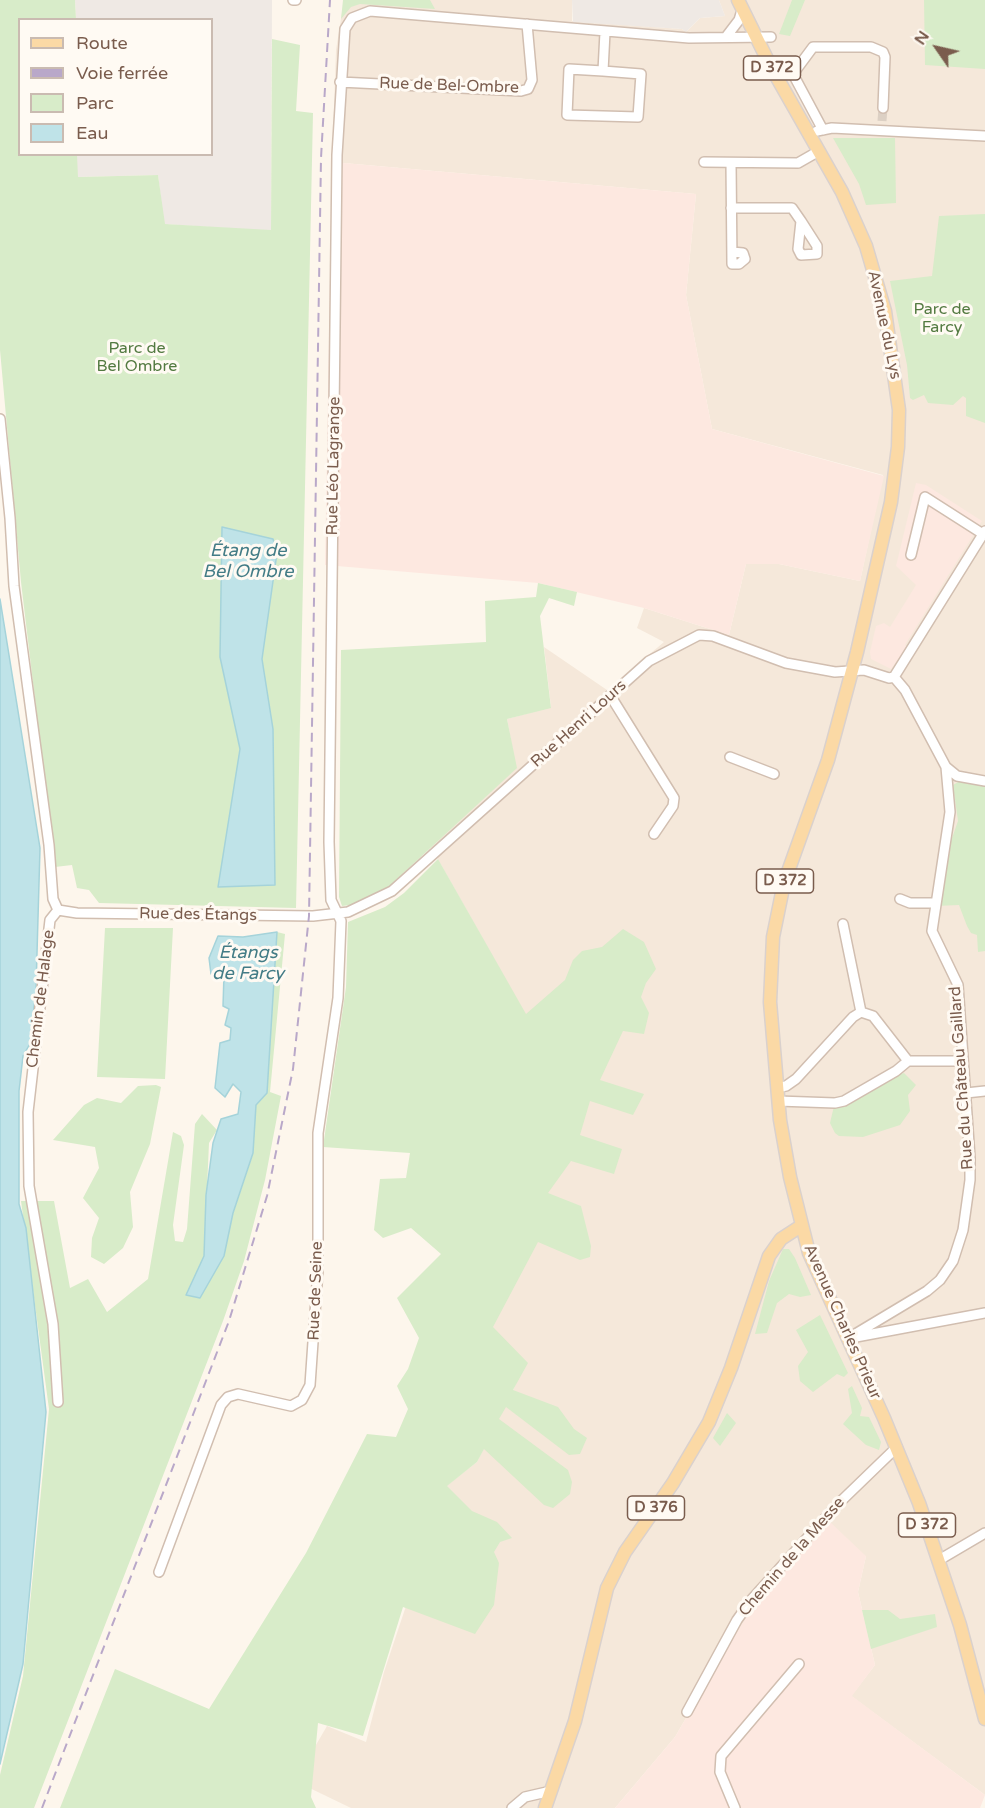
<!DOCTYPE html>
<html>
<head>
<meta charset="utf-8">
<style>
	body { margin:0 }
	#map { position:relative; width:985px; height:1808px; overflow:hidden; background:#fdf6ec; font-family:"Varela Round",sans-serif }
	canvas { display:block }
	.legend { position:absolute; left:18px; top:18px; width:195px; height:138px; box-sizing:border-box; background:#fffaf3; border:2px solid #cabbb1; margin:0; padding:8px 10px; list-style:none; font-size:18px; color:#7a5c4d }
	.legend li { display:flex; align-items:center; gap:12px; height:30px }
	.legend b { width:30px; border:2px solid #cabbb1 }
	.north { position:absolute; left:907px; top:18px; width:60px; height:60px; -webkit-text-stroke:4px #fffaf3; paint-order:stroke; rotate:304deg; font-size:16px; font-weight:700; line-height:24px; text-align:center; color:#7a5c4d }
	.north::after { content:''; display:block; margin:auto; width:21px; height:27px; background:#7a5c4d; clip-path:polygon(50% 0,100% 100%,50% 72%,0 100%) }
</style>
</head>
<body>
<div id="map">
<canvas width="985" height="1808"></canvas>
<ul class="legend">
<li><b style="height:8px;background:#fbd9a5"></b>Route</li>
<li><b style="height:8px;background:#b9a8c9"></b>Voie ferrée</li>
<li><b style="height:16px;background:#d8ecc9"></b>Parc</li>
<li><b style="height:16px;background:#bfe3e8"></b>Eau</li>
</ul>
<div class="north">N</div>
</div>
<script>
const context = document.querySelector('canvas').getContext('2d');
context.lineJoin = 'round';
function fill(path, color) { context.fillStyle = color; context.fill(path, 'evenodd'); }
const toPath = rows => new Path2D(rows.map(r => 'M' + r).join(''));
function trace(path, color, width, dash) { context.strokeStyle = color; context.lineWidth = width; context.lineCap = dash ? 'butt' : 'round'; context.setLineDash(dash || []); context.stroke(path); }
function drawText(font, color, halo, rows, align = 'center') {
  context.font = font + ' "Varela Round",sans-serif'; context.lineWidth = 6; context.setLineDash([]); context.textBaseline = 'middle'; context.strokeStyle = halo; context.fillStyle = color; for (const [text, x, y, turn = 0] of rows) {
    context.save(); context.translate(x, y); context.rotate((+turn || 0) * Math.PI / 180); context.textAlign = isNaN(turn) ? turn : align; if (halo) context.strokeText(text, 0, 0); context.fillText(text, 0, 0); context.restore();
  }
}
fill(toPath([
	[344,0,572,0,572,21,682,29,686,32,700,18,725,16,719,0,985,0,985,1795,851,1696,875,1665,858,1592,866,1556,732,1639,675,1737,615,1808,351,1808,295,1781,327,1726,366,1742,384,1672,446,1486,477,1462,516,1384,446,1353,552,1062,431,847,516,768,507,719,551,707,544,647,607,690,664,642,637,628,644,608,729,635,746,564,779,564,860,581,883,475,712,429,686,295,696,194,332,162,336,50]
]), '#f5e8da');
fill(toPath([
	[332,162,696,194,686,295,712,429,884,476,860,581,779,564,746,564,729,635,644,608,538,583,325,565],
	[916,483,926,485,982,521,905,645,907,647,891,669,871,659,870,652,876,626,884,623,890,627,916,585,896,566],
	[828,1520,866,1556,858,1592,875,1665,852,1696,985,1795,980,1808,615,1808,675,1737,732,1639,761,1595]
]), '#fde8e0');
fill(toPath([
	[75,0,272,0,271,231,164,224,158,175,77,177,77,155,212,154,212,20,76,19],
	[572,0,719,0,725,16,700,18,686,32,682,29,573,22]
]), '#efe9e4');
fill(toPath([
	[0,0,75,0,76,19,20,20,20,154,77,155,78,177,158,175,165,224,271,230,272,39,300,45,296,111,313,113,296,908,99,903,89,890,77,888,72,865,55,867,21,582,0,350],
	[277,553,262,659,273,729,275,884,219,886,240,749],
	[343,0,430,0,435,9,360,4,351,7,341,19],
	[792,0,805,0,790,36,779,34],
	[924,0,985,0,985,69,925,65],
	[833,138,895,138,896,203,866,205,859,184],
	[985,214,985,423,966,416,966,398,963,396,953,405,928,403,924,395,913,400,910,398,907,365,890,281,932,276,939,216],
	[538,583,577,592,574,606,549,598,540,616,551,708,507,719,517,768,385,890,359,904,342,906,339,897,341,650,486,642,485,601,536,597],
	[960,781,985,784,985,951,978,952,977,935,971,933,967,926,959,905,936,906,944,861,958,821,953,785],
	[438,859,526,1014,565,980,573,960,582,951,602,947,623,929,644,942,656,969,646,983,641,997,649,1013,644,1034,623,1031,600,1080,644,1094,633,1115,590,1101,580,1135,622,1149,614,1174,571,1161,548,1193,581,1206,591,1246,590,1257,580,1260,538,1242,493,1327,528,1363,513,1390,558,1407,574,1429,587,1438,580,1454,569,1455,506,1407,499,1419,568,1470,572,1482,570,1494,553,1508,544,1505,484,1449,477,1462,447,1486,472,1511,497,1522,512,1538,500,1542,494,1552,499,1563,494,1605,475,1634,403,1607,363,1736,318,1723,311,1797,316,1808,60,1808,115,1669,209,1709,306,1553,367,1434,396,1437,408,1409,397,1386,408,1369,419,1338,397,1298,441,1254,411,1228,383,1238,374,1230,380,1179,406,1178,410,1153,323,1147,346,987,348,922,385,907,404,893],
	[105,928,173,928,165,1079,97,1077],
	[277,932,285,934,270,1092,281,1096,265,1180,244,1261,223,1321,34,1808,0,1808,0,1775,23,1676,49,1409,21,1201,54,1201,70,1288,88,1279,107,1312,148,1279,173,1132,181,1136,184,1145,173,1225,175,1241,183,1242,187,1229,195,1124,202,1114,217,1130,209,1143,204,1256,187,1295,224,1256,233,1213,253,1153,256,1104,267,1093],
	[904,1073,916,1085,908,1095,910,1111,900,1125,863,1137,839,1136,835,1133,830,1123,834,1106,888,1078],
	[156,1085,161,1087,150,1144,130,1192,133,1227,123,1248,104,1264,91,1257,92,1238,99,1218,83,1198,99,1168,95,1147,53,1140,84,1105,97,1098,121,1103,138,1086],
	[783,1249,789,1249,795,1258,811,1295,800,1297,789,1294,777,1303,767,1333,755,1334,769,1281],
	[820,1315,848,1373,844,1377,837,1374,813,1392,800,1381,798,1366,808,1352,796,1330],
	[852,1386,862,1408,860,1416,869,1417,881,1442,879,1450,866,1445,843,1424,852,1413,848,1389],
	[727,1413,736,1423,720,1446,713,1438],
	[862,1610,888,1610,900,1619,935,1614,937,1627,871,1649]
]), '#d8ecc9');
const water = toPath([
	[222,527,273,539,277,553,262,659,273,729,275,885,218,887,240,749,220,657,222,527],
	[0,599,40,848,36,988,30,1044,23,1056,19,1091,19,1204,26,1228,46,1412,23,1664,0,1764,0,599],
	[277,932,267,1093,256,1105,253,1153,233,1213,224,1256,200,1298,186,1295,204,1256,206,1195,213,1143,221,1119,238,1114,241,1092,233,1084,225,1097,215,1088,220,1043,230,1040,231,1028,225,1025,229,1009,223,1006,224,975,211,974,209,958,218,936,243,937,277,932]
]);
fill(water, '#bfe3e8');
trace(water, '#a5d3da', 1.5);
trace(toPath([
	[882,121,883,108]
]), '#dcd0c4', 9, [9, 4.5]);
const minor = toPath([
	[293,0,296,0],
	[726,37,739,20,742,10],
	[603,71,641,74,638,117,567,115,569,69,603,71,605,32],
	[340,82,521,91,528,89,532,80,527,24],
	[823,130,793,74,813,47,871,47,883,52,885,57,883,108],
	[817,131,832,128,985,136],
	[704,162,798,163,819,151],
	[731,163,732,264,739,264,745,259,743,253,732,252],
	[731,208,792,208,801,221,817,246,817,254,801,255,798,249,801,221],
	[0,419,10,518,14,586,49,845,53,899,58,910],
	[911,555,925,497,983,534],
	[894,677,985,531],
	[894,677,905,690,946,767,957,776,985,781],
	[610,695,674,798,673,806,654,834],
	[730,757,774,774],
	[900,899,910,903,936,903],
	[58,910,77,913,313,916,348,912,392,891,649,661,699,635,713,636,786,663,835,672,864,670,889,678,894,677],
	[843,924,861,1012],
	[777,1088,786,1086,796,1079,853,1017,861,1012,873,1016,908,1061,962,1061],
	[966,1093,985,1091],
	[778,1101,835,1103,844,1101,896,1071,908,1061],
	[856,1337,985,1313],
	[847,1339,927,1291,940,1280,953,1261,963,1230,970,1180,970,1158,958,985,932,931,950,812,946,767],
	[58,1402,53,1324,29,1186,28,1112,50,920,58,910],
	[939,1560,985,1533],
	[159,1572,221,1405,228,1397,238,1394,291,1406,302,1400,310,1385,318,1270,318,1133,338,998,341,921,331,900,329,842,337,155,345,29,352,18,370,11,689,38,771,37],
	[687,1712,737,1620,752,1599,837,1505,897,1447],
	[512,1808,525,1797,551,1791],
	[735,1808,720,1772,721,1756,799,1664]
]);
const major = toPath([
	[738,0,771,67,842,192,866,246,885,311,899,410,898,447,891,502,857,652,828,760,784,883,773,937,770,1002,780,1120,790,1177,809,1253,884,1418,919,1503,960,1625,985,1719],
	[545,1808,575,1721,607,1588,625,1552,673,1483,709,1422,731,1368,769,1256,781,1239,801,1226]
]);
trace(minor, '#d1beb0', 12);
trace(major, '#dad1cd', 15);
trace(minor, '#fff', 9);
trace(major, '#fbd9a5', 12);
trace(toPath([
	[42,1808,229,1321,267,1196,293,1069,309,916,321,158,330,0]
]), '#b9a8c9', 2, [9, 6]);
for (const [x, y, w] of [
	[772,68,57],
	[785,881,57],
	[656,1508,57],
	[927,1525,57]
]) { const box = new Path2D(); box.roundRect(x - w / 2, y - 12, w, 24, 4.5); context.fillStyle = '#fffaf3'; context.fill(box); trace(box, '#7a5c4d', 1.5); }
drawText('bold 15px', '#7a5c4d', null, [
	["D 372",772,68],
	["D 372",785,881],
	["D 376",656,1508],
	["D 372",927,1525]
]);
drawText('16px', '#7a5c4d', '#fffaf3', [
	["Rue de Bel-Ombre",449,86,2],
	["Avenue du Lys",884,325,78],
	["Rue Léo Lagrange",334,466,-89],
	["Rue Henri Lours",579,724,-42],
	["Rue des Étangs",198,915,1],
	["Chemin de Halage",41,999,-83],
	["Rue du Château Gaillard",962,1078,-94],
	["Rue de Seine",316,1291,-88],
	["Avenue Charles Prieur",842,1322,66],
	["Chemin de la Messe",792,1557,-49]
]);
drawText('16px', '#537a41', '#fffaf3', [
	["Parc de",942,310],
	["Farcy",942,328],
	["Parc de",137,349],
	["Bel Ombre",137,367]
]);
drawText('italic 18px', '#437c86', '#fffaf3', [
	["Étang de",248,551],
	["Bel Ombre",248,572],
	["Étangs",248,953],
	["de Farcy",248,974]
]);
</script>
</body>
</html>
